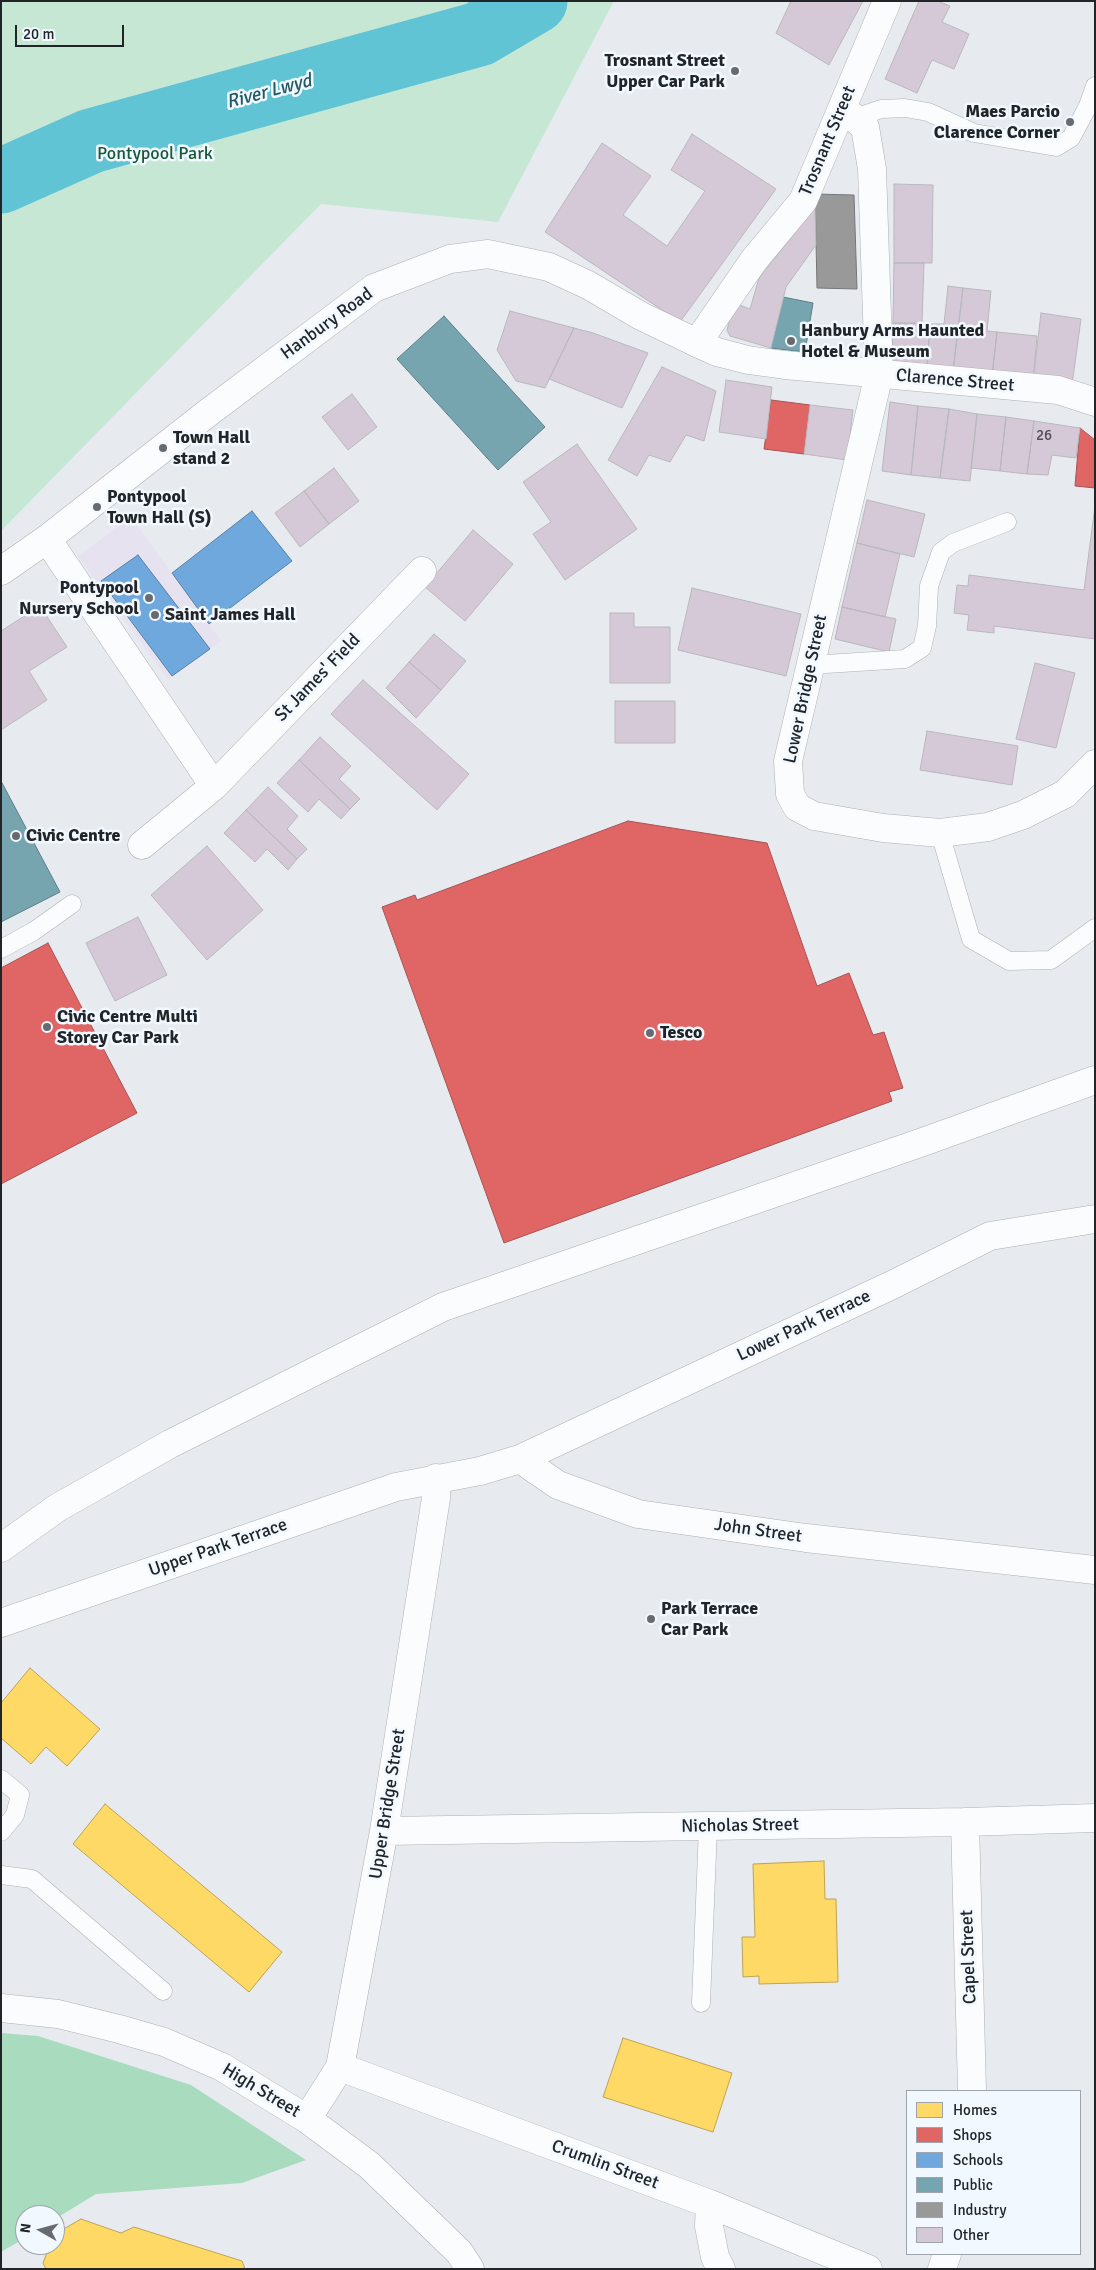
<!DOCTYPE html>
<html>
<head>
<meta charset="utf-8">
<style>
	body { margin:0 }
	#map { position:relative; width:1096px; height:2270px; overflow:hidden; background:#e7ebf0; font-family:Signika,sans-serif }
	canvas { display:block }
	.frame { position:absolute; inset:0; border:2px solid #222528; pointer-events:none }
	.legend { position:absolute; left:906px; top:2090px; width:175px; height:165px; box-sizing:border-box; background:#f1f8ff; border:1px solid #9ea4a9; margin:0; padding:6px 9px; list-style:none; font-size:15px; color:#222528 }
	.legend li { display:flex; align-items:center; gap:10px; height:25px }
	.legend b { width:25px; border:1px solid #9ea4a9 }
	.north { position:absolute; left:15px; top:2205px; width:50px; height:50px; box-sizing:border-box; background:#f1f8ff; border:1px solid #9ea4a9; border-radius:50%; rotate:277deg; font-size:14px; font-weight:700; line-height:20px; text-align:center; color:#222528 }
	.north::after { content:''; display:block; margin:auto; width:18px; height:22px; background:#676a6e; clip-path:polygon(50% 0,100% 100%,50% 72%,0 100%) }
	.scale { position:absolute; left:15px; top:25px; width:109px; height:22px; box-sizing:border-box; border:2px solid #222528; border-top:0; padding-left:6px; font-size:15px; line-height:18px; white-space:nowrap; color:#222528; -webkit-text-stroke:4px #f1f8ff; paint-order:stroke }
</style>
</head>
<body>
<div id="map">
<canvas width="1096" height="2270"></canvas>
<div class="frame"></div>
<ul class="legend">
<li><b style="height:14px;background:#ffd966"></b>Homes</li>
<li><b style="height:14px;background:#e06666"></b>Shops</li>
<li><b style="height:14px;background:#6fa8dc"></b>Schools</li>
<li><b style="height:14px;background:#76a5af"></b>Public</li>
<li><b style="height:14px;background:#999"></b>Industry</li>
<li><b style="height:14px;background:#d5c9d8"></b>Other</li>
</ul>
<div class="north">N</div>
<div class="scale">20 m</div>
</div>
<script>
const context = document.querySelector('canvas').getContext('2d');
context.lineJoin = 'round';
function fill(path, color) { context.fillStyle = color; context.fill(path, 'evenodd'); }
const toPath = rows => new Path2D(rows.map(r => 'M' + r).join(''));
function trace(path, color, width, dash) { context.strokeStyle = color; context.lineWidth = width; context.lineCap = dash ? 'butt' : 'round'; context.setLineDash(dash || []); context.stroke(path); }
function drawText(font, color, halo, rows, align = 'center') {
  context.font = font + ' Signika,sans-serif'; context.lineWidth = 5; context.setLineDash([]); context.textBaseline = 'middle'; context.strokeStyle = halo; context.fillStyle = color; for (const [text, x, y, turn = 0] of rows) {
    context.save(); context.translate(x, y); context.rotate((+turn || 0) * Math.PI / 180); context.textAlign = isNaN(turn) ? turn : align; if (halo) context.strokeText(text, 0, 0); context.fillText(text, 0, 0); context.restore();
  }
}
fill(toPath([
	[131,517,221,641,168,680,78,556]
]), '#e7e2ef');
fill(toPath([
	[1,1,614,1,498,222,321,204,1,531]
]), '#c7e7d5');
fill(toPath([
	[1,2033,38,2036,191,2085,306,2160,242,2183,96,2194,55,2219,55,2215,25,2215,25,2238,1,2252]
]), '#a9dbbf');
const homes = toPath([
	[30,1668,100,1729,67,1766,46,1747,31,1764,1,1738,1,1703,30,1668],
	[105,1804,282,1952,249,1992,73,1844,105,1804],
	[824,1861,825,1899,836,1899,838,1982,759,1984,759,1976,743,1977,742,1937,755,1937,753,1864,824,1861],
	[623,2038,732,2073,713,2132,603,2097,623,2038],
	[81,2219,121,2233,134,2227,242,2261,245,2269,46,2269,43,2263,50,2245,55,2245,55,2234,81,2219]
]);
fill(homes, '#ffd966');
trace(homes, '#bda353', 1);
const shops = toPath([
	[771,400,810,405,804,454,764,449,771,400],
	[1080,428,1095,440,1095,488,1075,486,1080,428],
	[628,821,767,843,817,986,849,973,873,1035,884,1032,903,1088,889,1092,892,1101,504,1243,382,907,415,895,417,900,628,821],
	[48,943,137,1113,1,1184,1,968,48,943]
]);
fill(shops, '#e06666');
trace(shops, '#a75253', 1);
const schools = toPath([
	[252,511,292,561,209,624,172,573,252,511],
	[138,555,210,649,172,676,101,581,138,555]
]);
fill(schools, '#6fa8dc');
trace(schools, '#5881a6', 1);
const public = toPath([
	[783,297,813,303,805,352,771,348,783,297],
	[444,316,545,427,498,470,397,359,444,316],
	[1,781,60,892,1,922,1,781]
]);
fill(public, '#76a5af');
trace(public, '#5d7f86', 1);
const industry = toPath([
	[815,194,854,195,857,289,817,288,815,194]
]);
fill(industry, '#999');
trace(industry, '#757677', 1);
trace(toPath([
	[1,181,91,141,479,34,535,1]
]), '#60c4d5', 65);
const building = toPath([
	[791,1,863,1,829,65,776,33,791,1],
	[919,1,938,1,950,6,942,22,969,34,954,69,932,60,917,93,885,79,919,1],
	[692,134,776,189,680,322,545,232,602,143,651,176,623,215,667,246,705,191,671,170,692,134],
	[894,184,933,185,932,263,894,263,894,184],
	[815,208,816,245,786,287,771,348,730,336,727,330,734,303,750,309,759,278,815,208],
	[894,263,924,263,922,323,893,323,894,263],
	[948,286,963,288,953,371,927,368,930,324,944,324,948,286],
	[963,288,991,291,987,331,997,332,992,376,953,371,963,288],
	[510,311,574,328,545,388,516,381,497,350,510,311],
	[1041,313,1081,319,1072,385,1033,381,1041,313],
	[893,323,930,324,927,368,892,366,893,323],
	[574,328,593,333,648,353,622,408,549,379,574,328],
	[997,332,1037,336,1033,381,992,376,997,332],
	[662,367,716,391,704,441,686,435,670,462,649,455,637,476,608,460,662,367],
	[726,380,772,387,766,439,719,432,726,380],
	[352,394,377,427,348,450,322,417,352,394],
	[890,402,918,406,911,475,882,471,890,402],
	[810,405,853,410,847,460,804,454,810,405],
	[918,406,949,409,940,478,911,475,918,406],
	[949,409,977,414,970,481,940,478,949,409],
	[977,414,1006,417,1000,471,971,468,977,414],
	[1006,417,1034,421,1027,474,1000,471,1006,417],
	[1034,421,1080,428,1076,458,1052,455,1048,475,1027,474,1034,421],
	[577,444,637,529,565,580,533,534,551,522,523,482,577,444],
	[334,468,359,501,329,524,304,491,334,468],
	[304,491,329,524,300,547,275,513,304,491],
	[867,500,925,514,914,557,857,543,867,500],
	[1095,506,1095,639,994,626,994,633,967,630,969,615,954,613,957,585,968,586,969,575,1084,590,1095,506],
	[473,530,513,564,465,621,425,587,473,530],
	[857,543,900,554,885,617,842,607,857,543],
	[692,588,801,614,786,676,678,650,692,588],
	[40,606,67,647,29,671,47,700,1,730,1,631,40,606],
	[842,607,896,619,889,652,835,639,842,607],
	[610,613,634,613,634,627,670,627,670,683,610,683,610,613],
	[434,634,466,661,441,690,409,662,434,634],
	[409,662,441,690,416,718,386,688,409,662],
	[1035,663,1075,673,1056,748,1016,739,1035,663],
	[363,680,469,774,437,810,331,714,363,680],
	[615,701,675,701,675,743,615,743,615,701],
	[927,731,1018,746,1012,785,920,770,927,731],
	[320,737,351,766,339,779,360,799,350,809,299,760,320,737],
	[299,760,350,809,341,819,319,799,308,812,277,783,299,760],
	[268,787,298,816,287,829,307,849,297,859,246,810,268,787],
	[246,810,297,859,288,870,267,849,255,862,224,833,246,810],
	[207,846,263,910,207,960,151,895,207,846],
	[138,917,167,975,115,1001,86,943,138,917]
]);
fill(building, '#d5c9d8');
trace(building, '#b8b8bc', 1);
const service = toPath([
	[855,118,881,109,905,108,928,112,974,133,1056,147,1071,138,1088,106,1095,86],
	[810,665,905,659,922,648,927,626,929,586,941,552,953,543,1007,522],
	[940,833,971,939,1009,961,1051,960,1095,928],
	[1,949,34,931,72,904],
	[1,1779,20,1795,15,1815,1,1832],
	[1,1875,32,1879,163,1991],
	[701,2003,708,1827]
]);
const minor = toPath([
	[842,108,865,127,872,169,879,374,788,761,790,794,797,807,814,816,883,828,940,833,988,827,1023,815,1065,794,1095,764],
	[697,343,754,260,803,201,887,1],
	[47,539,214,786],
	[142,845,214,786,422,571],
	[520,1459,892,1285,990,1236,1095,1219],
	[1,1623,396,1487,480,1471,520,1459,558,1485,638,1514,806,1538,1095,1570],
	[965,1822,972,2091],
	[384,1831,965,1822,1095,1818],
	[1,2008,58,2014,119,2029,164,2042,222,2067,307,2119,369,2165,459,2252,470,2269],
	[340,2067,710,2204,868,2269],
	[307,2119,340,2067,384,1831,436,1498,436,1478],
	[710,2204,709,2226,715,2257,721,2269],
	[942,2269,947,2254]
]);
const tertiary = toPath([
	[1,571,47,539,209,412,374,288,450,259,488,254,549,267,588,285,641,316,697,343,717,352,748,360,785,365,1058,390,1095,402]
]);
const primary = toPath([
	[1,1548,57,1508,170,1444,443,1307,920,1143,1095,1080]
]);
trace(service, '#adb0b4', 19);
trace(minor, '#adb0b4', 29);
trace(tertiary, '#adb0b4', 29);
trace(primary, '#adb0b4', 29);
trace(service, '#fbfcfd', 18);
trace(minor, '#fbfcfd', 28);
trace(tertiary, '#fbfcfd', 28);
trace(primary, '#fbfcfd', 28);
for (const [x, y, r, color] of [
	[735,71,5,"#676a6e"],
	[1070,122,5,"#676a6e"],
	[791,341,5,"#676a6e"],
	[163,448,5,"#676a6e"],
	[97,507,5,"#676a6e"],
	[149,598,5,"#676a6e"],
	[155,615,5,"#676a6e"],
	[16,836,5,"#676a6e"],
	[47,1027,5,"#676a6e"],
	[650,1033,5,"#676a6e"],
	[651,1619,5,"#676a6e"]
]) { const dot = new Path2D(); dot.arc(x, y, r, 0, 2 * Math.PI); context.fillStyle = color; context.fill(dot); trace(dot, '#f1f8ff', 2); }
drawText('15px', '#4f4e54', null, [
	["26",1044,436]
]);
drawText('bold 18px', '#222528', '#f1f8ff', [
	["Trosnant Street",725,61,"right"],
	["Upper Car Park",725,82,"right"],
	["Maes Parcio",1060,112,"right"],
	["Clarence Corner",1060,133,"right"],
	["Hanbury Arms Haunted",801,331],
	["Hotel & Museum",801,352],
	["Town Hall",173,438],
	["stand 2",173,459],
	["Pontypool",107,497],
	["Town Hall (S)",107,518],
	["Pontypool",139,588,"right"],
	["Nursery School",139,609,"right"],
	["Saint James Hall",165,615],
	["Civic Centre",26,836],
	["Civic Centre Multi",57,1017],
	["Storey Car Park",57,1038],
	["Tesco",660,1033],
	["Park Terrace",661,1609],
	["Car Park",661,1630]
], 'left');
drawText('18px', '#222528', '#f1f8ff', [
	["Trosnant Street",828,141,-67],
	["Hanbury Road",327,324,-36],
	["Clarence Street",955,381,5],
	["St James' Field",318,678,-46],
	["Lower Bridge Street",806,689,-78],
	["Lower Park Terrace",804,1326,-25],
	["John Street",758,1531,8],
	["Upper Park Terrace",218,1548,-19],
	["Upper Bridge Street",388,1804,-81],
	["Nicholas Street",740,1826,-1],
	["Capel Street",969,1957,-92],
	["High Street",261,2091,31],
	["Crumlin Street",605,2165,20]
]);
drawText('18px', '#185936', '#f1f8ff', [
	["Pontypool Park",155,154]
]);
drawText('italic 19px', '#225962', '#f1f8ff', [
	["River Lwyd",269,92,-15]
]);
</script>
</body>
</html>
